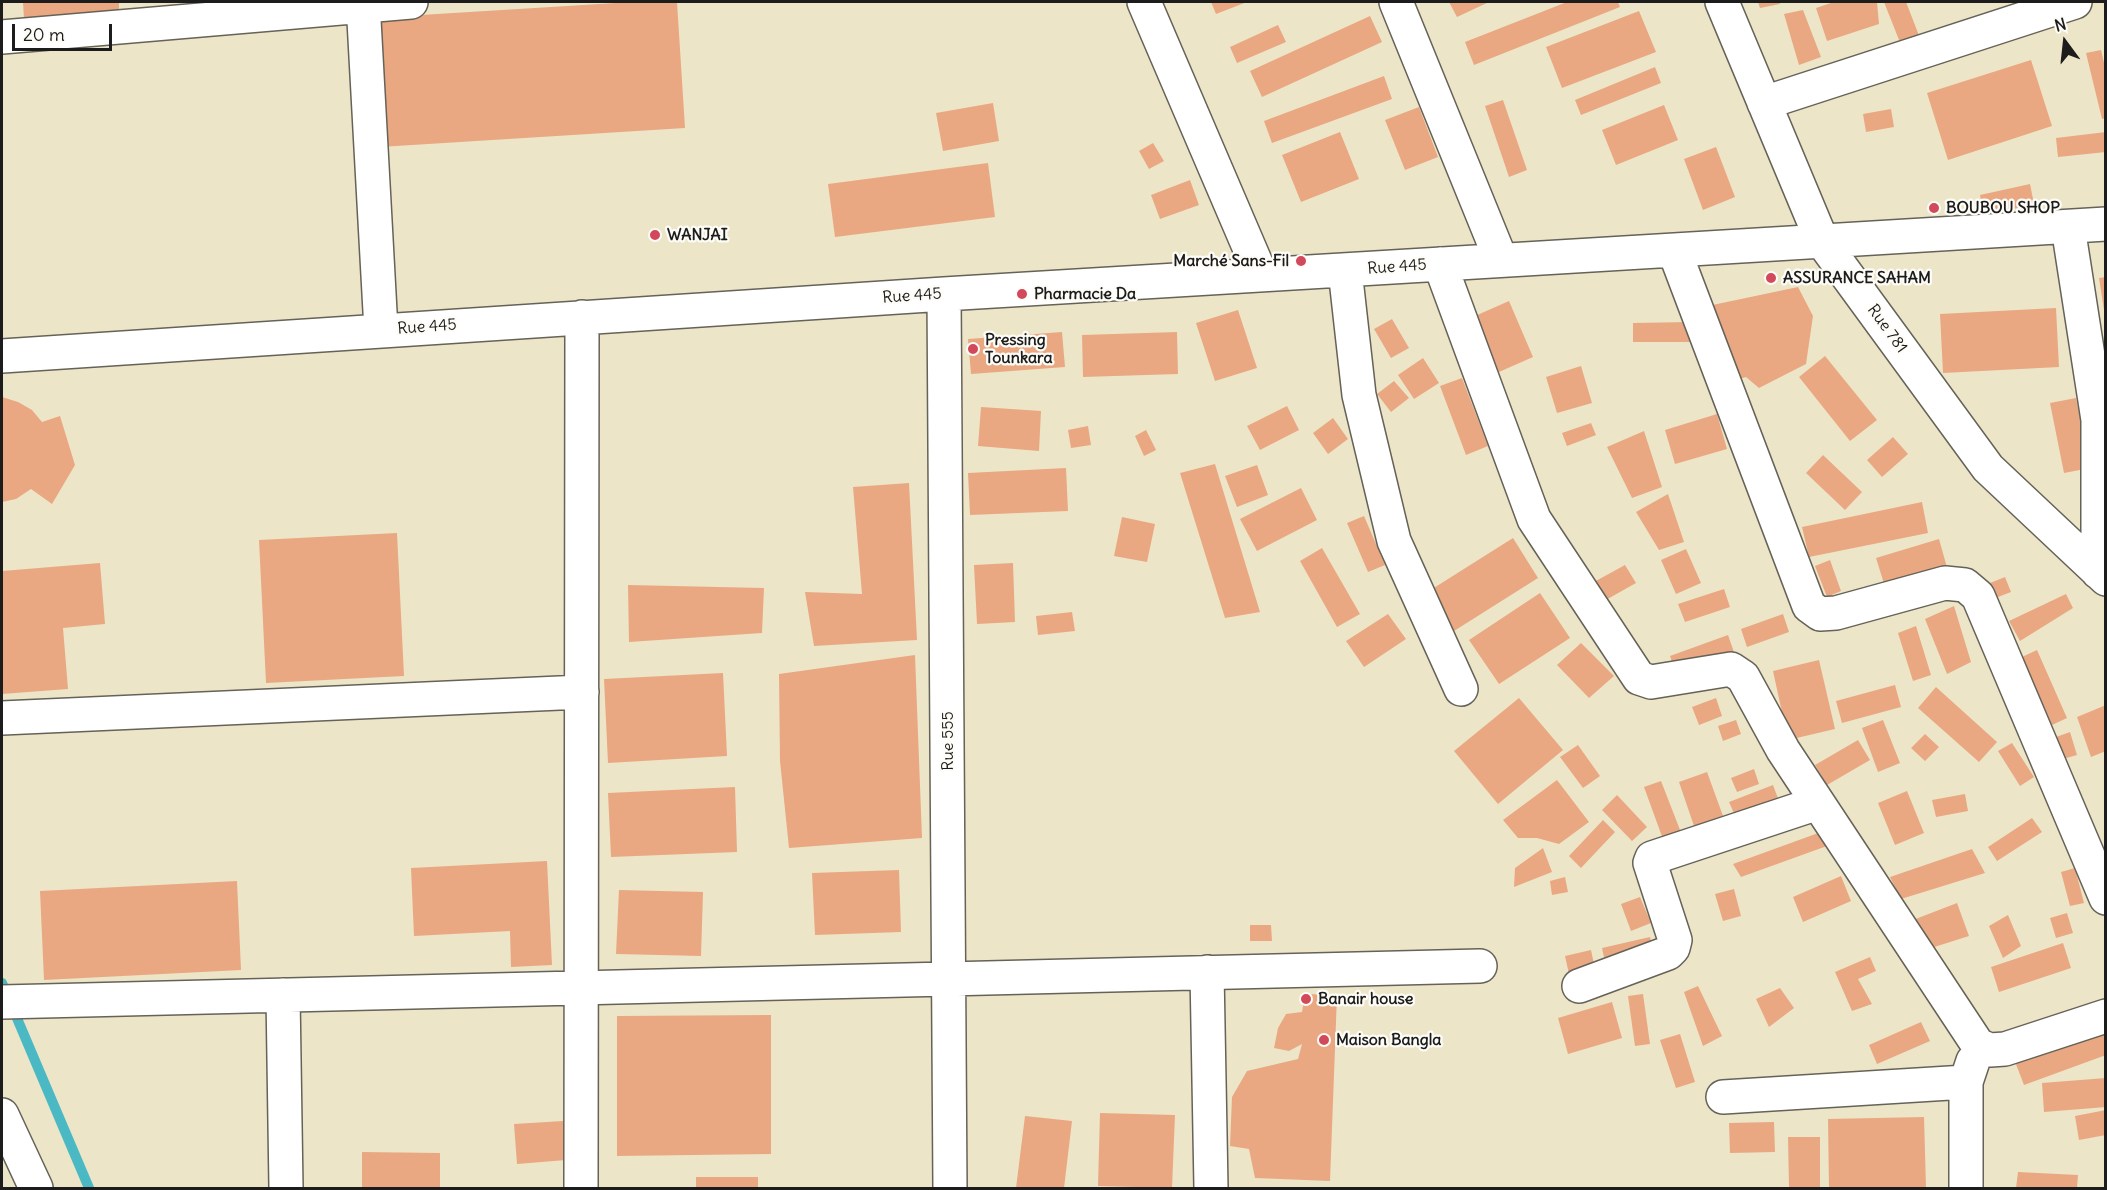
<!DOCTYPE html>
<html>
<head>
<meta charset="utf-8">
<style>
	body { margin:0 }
	#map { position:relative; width:2107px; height:1190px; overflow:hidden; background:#ede5c8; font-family:Delius,sans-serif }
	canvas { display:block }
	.frame { position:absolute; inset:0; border:3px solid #1c1c1c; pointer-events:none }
	.north { position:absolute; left:2035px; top:12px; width:60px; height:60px; -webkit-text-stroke:4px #fdfcf7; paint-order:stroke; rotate:345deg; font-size:16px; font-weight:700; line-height:24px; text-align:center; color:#1c1c1c }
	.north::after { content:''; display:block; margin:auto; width:21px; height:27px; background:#1c1c1c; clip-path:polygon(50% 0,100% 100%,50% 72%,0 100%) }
	.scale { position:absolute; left:12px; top:24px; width:100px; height:27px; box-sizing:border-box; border:3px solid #1c1c1c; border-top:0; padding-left:8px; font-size:18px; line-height:21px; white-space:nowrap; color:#1c1c1c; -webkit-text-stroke:4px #fdfcf7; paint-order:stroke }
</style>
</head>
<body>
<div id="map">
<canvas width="2107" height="1190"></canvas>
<div class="frame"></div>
<div class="north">N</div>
<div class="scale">20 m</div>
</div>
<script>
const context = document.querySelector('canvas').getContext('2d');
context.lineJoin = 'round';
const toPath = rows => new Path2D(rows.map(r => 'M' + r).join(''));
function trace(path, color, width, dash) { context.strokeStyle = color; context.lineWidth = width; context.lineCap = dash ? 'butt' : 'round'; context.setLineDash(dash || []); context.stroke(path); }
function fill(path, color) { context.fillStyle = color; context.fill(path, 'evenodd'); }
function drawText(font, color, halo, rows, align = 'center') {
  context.font = font + ' Delius,sans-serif'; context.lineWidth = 4.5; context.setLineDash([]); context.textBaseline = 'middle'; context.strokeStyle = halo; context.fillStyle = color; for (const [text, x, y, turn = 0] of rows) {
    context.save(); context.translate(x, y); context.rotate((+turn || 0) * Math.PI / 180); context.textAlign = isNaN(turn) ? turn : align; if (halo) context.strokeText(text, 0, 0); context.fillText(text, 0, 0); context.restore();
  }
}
trace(toPath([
	[2,983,89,1188]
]), '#4bb9c4', 10);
fill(toPath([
	[23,2,119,2,119,15,24,19],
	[632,2,677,2,685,128,380,147,372,18],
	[1211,2,1247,2,1216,14],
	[1449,2,1489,2,1457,17],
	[1567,2,1618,2,1620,7,1474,65,1465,42],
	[1758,2,1779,2,1780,4,1760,8],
	[1834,2,1877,2,1879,24,1827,41,1816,8],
	[1884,2,1906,2,1920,38,1901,45],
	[1803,10,1821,57,1799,65,1784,14],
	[1639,11,1656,52,1562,88,1546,47],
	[1370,16,1382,42,1262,97,1250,71],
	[1278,25,1286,42,1237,63,1230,47],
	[2101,50,2106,71,2106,118,2102,119,2086,53],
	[2031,60,2052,126,1948,160,1927,93],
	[1655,67,1661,83,1581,115,1575,100],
	[1384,76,1392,99,1272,143,1264,121],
	[1503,100,1527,170,1509,177,1485,106],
	[993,103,999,141,943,151,936,113],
	[1664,105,1678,140,1616,165,1602,130],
	[1419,107,1438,157,1405,170,1385,120],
	[1891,109,1894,127,1866,132,1863,114],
	[1340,132,1359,179,1301,202,1282,155],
	[2106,132,2106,152,2058,157,2056,138],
	[1153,143,1164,161,1149,169,1139,151],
	[1716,147,1735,197,1703,210,1684,159],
	[988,163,995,217,835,237,828,184],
	[1190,180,1199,205,1160,219,1151,195],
	[2030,184,2034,204,1984,216,1980,195],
	[2106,277,2106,310,2104,310,2099,278],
	[1798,287,1813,316,1806,364,1759,388,1746,377,1729,382,1703,307],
	[1509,301,1533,357,1499,372,1475,316],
	[2056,308,2059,367,1943,373,1940,314],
	[1238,310,1257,368,1215,381,1196,323],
	[1392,319,1409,348,1391,358,1374,329],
	[1690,322,1690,342,1633,342,1633,323],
	[1062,332,1065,367,971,374,968,339],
	[1177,332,1178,374,1083,377,1082,335],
	[1825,356,1877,420,1850,441,1799,377],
	[1423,358,1439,383,1414,399,1398,375],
	[1581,366,1592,403,1557,413,1546,377],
	[1462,378,1488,446,1466,455,1440,386],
	[1394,381,1409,398,1391,412,1377,394],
	[2,397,18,402,32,410,42,422,60,416,75,465,52,504,31,489,16,499,2,502],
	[2076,398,2090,468,2064,473,2050,403],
	[1287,406,1299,430,1260,450,1247,426],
	[981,407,1041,411,1039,451,978,446],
	[1717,414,1727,449,1675,464,1665,430],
	[1333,418,1348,439,1328,454,1313,433],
	[1591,423,1596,435,1567,446,1562,433],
	[1088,426,1091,445,1071,448,1068,430],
	[1146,430,1156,450,1144,456,1135,436],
	[1644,431,1662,487,1632,498,1607,447],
	[1893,437,1908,454,1882,477,1867,460],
	[1823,455,1862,492,1845,510,1806,473],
	[1215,464,1260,612,1225,618,1180,473],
	[1257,465,1268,495,1237,507,1225,476],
	[1066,468,1068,511,970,515,968,473],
	[909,483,917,640,814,646,805,592,862,594,853,487],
	[1301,488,1317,520,1257,551,1240,519],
	[1668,494,1684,542,1659,550,1636,512],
	[1922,502,1928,533,1809,557,1802,527],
	[1364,516,1385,565,1368,572,1347,523],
	[1122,517,1155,524,1147,562,1114,556],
	[397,533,404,676,266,683,259,540],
	[1513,538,1538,578,1454,631,1429,591],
	[1939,539,1948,571,1886,590,1876,558],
	[1322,548,1360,614,1337,627,1300,561],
	[1686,549,1701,583,1676,594,1661,560],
	[1830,560,1841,591,1827,597,1815,566],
	[100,563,105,624,63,628,68,689,2,694,2,571],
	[1013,563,1015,622,977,624,974,565],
	[1625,565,1636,583,1604,601,1594,582],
	[2005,577,2011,592,1985,602,1980,587],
	[628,585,764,588,762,633,629,642],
	[1724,589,1730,607,1685,622,1678,604],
	[1540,593,1570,638,1499,684,1469,640],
	[2066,594,2073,608,2020,641,2009,621],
	[1954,606,1971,662,1947,674,1925,619],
	[1072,612,1075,631,1038,635,1036,616],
	[1388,614,1406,639,1364,667,1346,641],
	[1783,614,1789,632,1747,647,1741,629],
	[1916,626,1931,675,1913,681,1898,633],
	[1728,635,1735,655,1677,676,1670,656],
	[1581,643,1614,676,1589,698,1557,665],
	[2037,650,2067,718,2052,725,2022,657],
	[915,655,922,838,789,848,780,761,779,674],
	[1819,660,1835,729,1788,740,1773,671],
	[723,673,727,756,608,763,604,679],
	[1895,685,1901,707,1842,723,1836,701],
	[1936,687,1997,742,1979,762,1918,708],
	[1519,698,1563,750,1498,804,1454,751],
	[1716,698,1722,716,1699,725,1692,707],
	[2106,705,2106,751,2091,757,2077,717],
	[1736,720,1741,734,1723,741,1718,726],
	[1883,720,1900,763,1878,772,1862,728],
	[2070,732,2077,755,2063,759,2056,737],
	[1925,734,1939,747,1925,761,1911,748],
	[1858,740,1870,760,1827,785,1815,765],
	[2012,743,2034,777,2020,786,1998,751],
	[1578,745,1600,776,1583,788,1560,757],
	[1754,769,1759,784,1737,792,1731,778],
	[1707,772,1723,816,1694,826,1679,782],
	[1557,780,1589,822,1559,844,1537,838,1518,838,1503,820],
	[1661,781,1682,835,1664,842,1644,787],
	[1773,785,1779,801,1736,818,1729,802],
	[735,787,737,852,611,857,608,793],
	[1907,791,1924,833,1895,845,1878,803],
	[1965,794,1968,811,1936,817,1932,800],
	[1617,795,1647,827,1632,841,1602,810],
	[2032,818,2042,832,1997,861,1988,847],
	[1603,820,1615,832,1581,868,1569,856],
	[1821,832,1827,846,1741,877,1733,864],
	[1543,848,1552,872,1514,887,1515,868],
	[1972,849,1985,873,1901,899,1890,877],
	[547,861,552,965,511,967,510,931,414,936,411,868],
	[2075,868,2084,903,2070,906,2061,872],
	[899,870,901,932,815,935,812,873],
	[1841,876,1851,901,1803,922,1793,897],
	[1565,877,1568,892,1552,895,1550,881],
	[237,881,241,970,44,980,40,891],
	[1734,889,1741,916,1723,921,1715,894],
	[619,890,703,892,701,956,616,954],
	[1640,897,1651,923,1631,931,1621,904],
	[1957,903,1969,936,1928,949,1913,920],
	[2067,913,2073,933,2056,938,2050,918],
	[2008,915,2021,946,2003,958,1989,926],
	[1250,925,1271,925,1272,941,1250,941],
	[1650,937,1653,950,1605,962,1602,948],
	[2063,943,2071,968,1999,992,1991,967],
	[1591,950,1595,969,1569,974,1565,956],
	[1870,957,1876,971,1858,979,1872,1004,1852,1011,1835,972],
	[1698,986,1722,1036,1703,1046,1684,992],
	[1780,988,1794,1008,1769,1027,1756,999],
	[1305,994,1337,995,1330,1181,1255,1178,1249,1149,1230,1146,1232,1097,1247,1071,1298,1059,1302,1044,1289,1051,1274,1048,1278,1028,1286,1014,1302,1012],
	[1643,994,1650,1044,1635,1046,1628,996],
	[1612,1002,1622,1038,1568,1054,1558,1018],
	[771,1015,771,1154,617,1156,617,1016],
	[2106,1021,2106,1055,2024,1085,2012,1054],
	[1921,1022,1930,1041,1877,1064,1869,1045],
	[1680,1034,1695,1082,1676,1088,1660,1040],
	[2106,1078,2106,1107,2044,1112,2042,1083],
	[2106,1110,2106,1135,2079,1140,2075,1116],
	[1100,1113,1175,1115,1172,1188,1098,1186],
	[1025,1116,1072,1121,1064,1188,1016,1188],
	[1924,1117,1926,1188,1829,1188,1828,1119],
	[563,1121,566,1160,517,1164,514,1124],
	[1774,1122,1775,1152,1730,1153,1729,1123],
	[1788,1137,1820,1137,1820,1188,1789,1188],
	[362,1152,440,1153,440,1188,362,1188],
	[2018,1172,2078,1175,2077,1188,2016,1188],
	[696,1177,758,1177,758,1188,696,1188]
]), '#e9a882');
const minor = toPath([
	[363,2,381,330],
	[1144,2,1261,275],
	[1396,2,1501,260],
	[1722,2,1822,241,1988,468,2106,579],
	[2,37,411,2],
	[1764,103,2075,2],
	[2068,227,2098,420,2098,572,2106,571],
	[1674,250,1809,606,1820,614,1836,613,1945,583,1965,585,1978,596,2106,898],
	[1440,264,1534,519,1639,678,1651,682,1731,669,1743,677,1783,750,1978,1045,1990,1050,2005,1049,2106,1016],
	[1345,270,1359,395,1394,541,1461,689],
	[944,294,950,1188],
	[2,356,944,294,2106,224],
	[2,718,582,692],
	[1207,972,1211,1188],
	[1579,986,1668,953,1673,948,1675,940,1650,863,1652,858,1818,803],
	[283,995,286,1188],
	[2,1002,1480,966],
	[1723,1097,1966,1082],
	[2,1115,36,1188],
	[581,1188,582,317],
	[1966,1188,1966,1082,1973,1061]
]);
trace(minor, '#656258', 36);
trace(minor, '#fff', 33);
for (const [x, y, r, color] of [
	[1934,208,6,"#d1495b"],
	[655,235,6,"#d1495b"],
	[1301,261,6,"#d1495b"],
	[1771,278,6,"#d1495b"],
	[1022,294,6,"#d1495b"],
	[973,349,6,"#d1495b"],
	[1306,999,6,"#d1495b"],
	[1324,1040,6,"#d1495b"]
]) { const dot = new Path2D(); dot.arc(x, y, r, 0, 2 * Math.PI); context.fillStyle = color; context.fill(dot); trace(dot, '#fdfcf7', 2); }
drawText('bold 16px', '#1c1c1c', '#fdfcf7', [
	["BOUBOU SHOP",1946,208],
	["WANJAI",667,235],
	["Marché Sans-Fil",1289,261,"right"],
	["ASSURANCE SAHAM",1783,278],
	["Pharmacie Da",1034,294],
	["Pressing",985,340],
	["Tounkara",985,358],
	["Banair house",1318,999],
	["Maison Bangla",1336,1040]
], 'left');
drawText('16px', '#1c1c1c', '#fdfcf7', [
	["Rue 445",1397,267,-4],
	["Rue 445",912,296,-4],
	["Rue 445",427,327,-4],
	["Rue 781",1887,329,54],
	["Rue 555",948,741,-90]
]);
</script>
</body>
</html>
